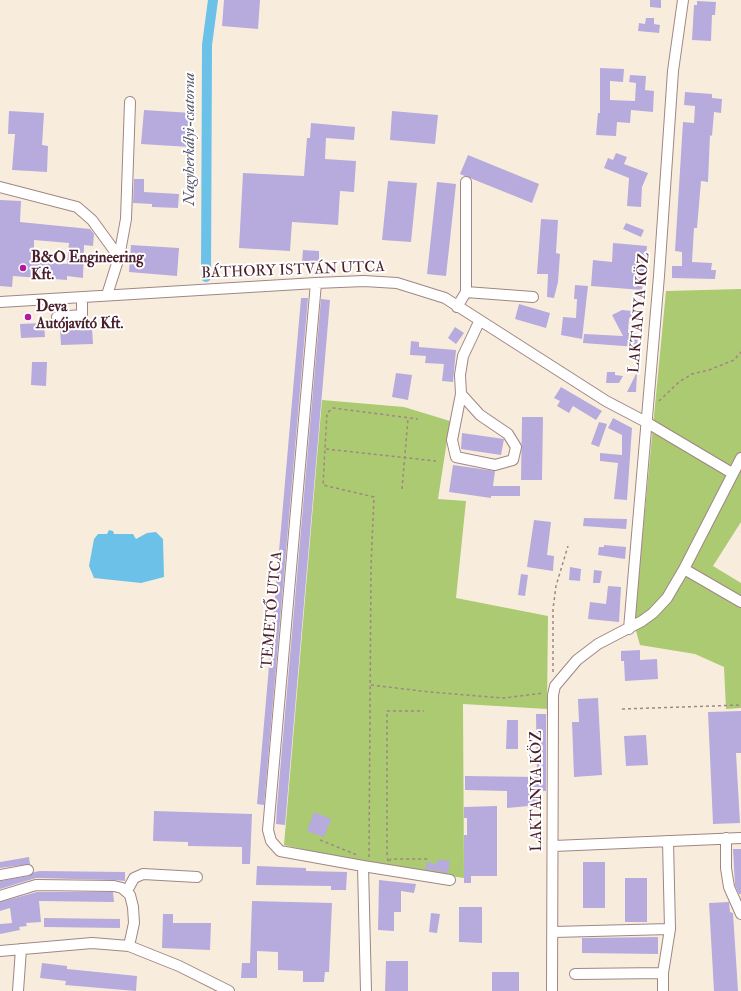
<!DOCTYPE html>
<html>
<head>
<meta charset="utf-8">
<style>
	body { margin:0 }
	canvas { display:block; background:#f8eddd }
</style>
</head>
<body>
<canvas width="741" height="991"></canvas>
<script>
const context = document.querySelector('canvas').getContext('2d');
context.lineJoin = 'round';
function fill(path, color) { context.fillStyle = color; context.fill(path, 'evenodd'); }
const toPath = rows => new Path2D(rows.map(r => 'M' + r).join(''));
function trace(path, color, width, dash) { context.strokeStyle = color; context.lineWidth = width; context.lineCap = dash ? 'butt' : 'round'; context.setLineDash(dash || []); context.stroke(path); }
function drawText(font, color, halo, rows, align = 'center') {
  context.font = font + ' "IM FELL Double Pica",serif'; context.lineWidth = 4; context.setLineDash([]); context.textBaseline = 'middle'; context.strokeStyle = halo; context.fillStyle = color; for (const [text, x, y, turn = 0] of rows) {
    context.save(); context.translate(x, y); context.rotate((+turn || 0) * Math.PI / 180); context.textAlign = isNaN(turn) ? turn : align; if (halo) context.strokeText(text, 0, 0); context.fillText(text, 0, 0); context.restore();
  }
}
fill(toPath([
	[741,289,741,522,713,566,741,583,741,708,726,709,724,667,695,654,640,645,634,624,666,291],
	[322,400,404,407,450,421,438,499,466,501,456,598,548,616,547,709,463,704,464,878,371,865,284,845]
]), '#abca72');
fill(toPath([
	[109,530,113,531,114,534,133,534,136,539,147,533,156,532,163,539,164,577,141,583,94,578,89,566,94,539,98,534,107,534]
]), '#6cc1e8');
trace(toPath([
	[206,277,207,45,213,0]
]), '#6cc1e8', 10);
fill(toPath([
	[224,0,260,0,258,29,222,26],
	[650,0,661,0,661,8,650,7],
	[697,1,716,2,715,15,712,15,711,41,692,40,694,5,697,5],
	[646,18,654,18,654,24,660,25,659,33,638,31,639,23,645,24],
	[600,68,624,69,623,82,610,81,610,100,635,101,636,83,629,82,630,75,646,76,645,90,654,91,653,112,631,110,630,123,617,122,616,136,596,135,598,113,600,113],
	[685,92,712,94,712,98,722,99,721,113,714,112,712,136,710,135,708,182,701,181,697,228,694,228,692,262,712,263,711,270,716,270,715,279,672,278,672,266,682,266,682,252,675,251,683,122,694,123,695,106,684,105],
	[144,110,192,113,190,147,141,144],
	[9,111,44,113,42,145,48,146,47,172,12,170,15,134,8,134],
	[392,111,438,115,435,144,390,140],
	[311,123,355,127,354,140,326,138,325,159,356,161,354,192,340,191,338,225,292,222,290,251,239,248,243,173,304,176,307,138,310,138],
	[616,153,627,157,624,164,648,173,642,187,641,207,627,206,629,178,604,168,608,158,613,160],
	[468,155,539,184,532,203,460,174],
	[134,179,144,179,144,192,179,194,178,208,152,207,152,204,133,203],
	[388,181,417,183,411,242,382,240],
	[437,182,456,184,446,276,427,274],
	[0,200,21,201,20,222,90,229,94,234,93,246,84,245,83,278,67,276,67,280,13,276,12,287,0,286],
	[34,240,69,243,67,264,34,261],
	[541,219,558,220,556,253,560,254,558,282,554,298,547,297,548,274,537,274],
	[626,223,644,230,641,237,623,229],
	[613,243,647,246,642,290,591,286,593,260,612,262],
	[131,245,179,248,177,276,129,272],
	[303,250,319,251,319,263,302,262],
	[575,285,588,286,582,339,561,335,563,317,576,318,577,299,574,299],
	[301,298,308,298,264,805,257,804],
	[321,299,330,300,285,825,276,824,277,806],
	[519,304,550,313,546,328,515,319],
	[622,310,642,312,641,319,629,318,628,333,638,334,637,347,583,343,584,334,623,336,612,315],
	[44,323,45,337,21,338,20,324],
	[92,327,93,344,61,345,60,329],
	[455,327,464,333,456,344,448,338],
	[411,341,419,342,419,347,456,350,453,382,442,381,444,364,425,363,426,356,410,355],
	[32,362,47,362,46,386,31,385],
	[607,372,615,372,615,375,623,376,619,383,606,383],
	[637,372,636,392,627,392],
	[396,373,412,375,408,400,392,397],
	[561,387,602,411,596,420,573,406,569,413,557,406,560,401,554,398],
	[522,417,543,417,542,480,521,480],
	[613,418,632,428,627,500,614,499,618,463,600,461,600,453,622,455,622,435,608,428],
	[599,422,607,424,599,447,591,444],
	[462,433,504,439,501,455,461,449],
	[453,465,495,471,493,486,520,486,520,496,491,496,491,498,449,492],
	[584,518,627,519,626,529,583,526],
	[534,520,551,522,547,555,554,556,553,571,527,567],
	[604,545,626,547,625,559,598,555,599,547,604,547],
	[570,567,581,569,580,581,569,580],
	[594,570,602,571,600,583,593,583],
	[521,574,528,575,525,596,518,595],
	[608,586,621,587,619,622,588,619,590,602,606,604],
	[640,650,640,660,657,659,658,679,625,681,624,661,621,661,621,651],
	[598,698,602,775,574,777,572,722,579,722,578,699],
	[741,711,741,753,736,753,740,823,713,824,708,712],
	[536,714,546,714,546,791,540,791,540,805,507,808,507,791,465,790,465,776,537,777],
	[507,720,518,720,518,749,506,749],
	[646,735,648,765,626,766,624,736],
	[497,806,497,876,471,876,471,883,464,883,464,835,467,835,467,818,464,818,464,807],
	[154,811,252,814,250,864,242,864,242,847,188,846,188,842,153,841],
	[314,812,331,819,324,837,307,831],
	[733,849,741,849,741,894,739,894,735,885],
	[29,857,30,864,0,868,0,862],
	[438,859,450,861,448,873,425,869,427,862,437,864],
	[583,862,605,862,605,908,583,908],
	[257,866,306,868,306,871,347,872,346,890,331,890,331,886,256,885],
	[40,871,125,872,125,881,114,880,36,878,0,889,0,881,29,876,34,872],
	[625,878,647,878,647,922,625,922],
	[379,880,416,884,414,893,401,891,401,912,394,912,394,931,378,930],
	[37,892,113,892,114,902,39,901,41,922,26,923,27,926,19,927,20,930,0,934,0,924,12,923,10,908,0,911,0,902],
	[252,901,332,903,329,972,325,972,324,982,303,982,303,971,278,970,278,952,257,951,257,978,241,978,242,963,250,963],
	[729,902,730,912,733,913,738,991,714,991,709,903],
	[459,907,482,907,482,943,459,942],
	[431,913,440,914,437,933,429,932],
	[163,914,173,914,173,923,211,923,210,950,162,948],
	[44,918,120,919,120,928,44,927],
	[658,937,658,954,582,953,582,938],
	[386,961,408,961,408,991,385,991],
	[42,963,67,966,67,969,137,976,136,991,65,985,66,981,40,978],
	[492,972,519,972,519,991,492,991]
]), '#b7abdd');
const minor = toPath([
	[0,187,77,207,92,220,119,257],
	[316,283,268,830,271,841,280,851,363,866,366,991],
	[466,292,533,297],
	[107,295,119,257,126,219,130,102],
	[0,302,316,283,364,281,397,283,445,298,606,401,646,422,732,473],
	[457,307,466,292,466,182],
	[57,317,82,315,82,297],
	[461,394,480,415,508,434,516,447,513,460,495,465,456,457,452,440,461,394,460,375,463,356,479,322],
	[684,569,741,602],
	[629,629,659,276,673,71,683,0],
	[726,838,726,868,729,887,741,914],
	[554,846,741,838],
	[363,866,450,880],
	[0,875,28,870],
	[127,891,134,878,143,874,197,877],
	[0,896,36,885,114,886,122,888,130,895,133,907,134,923,129,946],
	[553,932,670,929],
	[0,951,92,943,129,946,179,966,229,991],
	[575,974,663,973],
	[18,991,21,949],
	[552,991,553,695,555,686,577,660,598,644,642,621,653,613,667,598,684,569,741,458],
	[663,991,663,973,670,929,668,841]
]);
trace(minor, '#a18684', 12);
trace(toPath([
	[659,401,679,382,692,374,709,370,734,360,741,352],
	[326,449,436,461],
	[402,489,408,419],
	[553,672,553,609,556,586,568,546],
	[371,685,430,692,504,698,544,693],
	[622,709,741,705],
	[320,840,357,855],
	[369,857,371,566,374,497,323,485,327,413,333,408,418,419],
	[388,861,387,853,387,711,424,711],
	[389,861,391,859,429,859]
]), '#a18684', 1.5, [3, 3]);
trace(minor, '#fff', 10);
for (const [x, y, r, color] of [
	[23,268,4,"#b5179e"],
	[28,317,4,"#b5179e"]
]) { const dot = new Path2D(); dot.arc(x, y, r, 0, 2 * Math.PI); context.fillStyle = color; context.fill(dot); trace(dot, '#fff', 1.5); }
drawText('bold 15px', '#4a1f2b', '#fff', [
	["B&O Engineering",31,259],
	["Kft.",31,276],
	["Deva",36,308],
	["Autójavító Kft.",36,325]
], 'left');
drawText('15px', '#4a1f2b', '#fff', [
	["BÁTHORY ISTVÁN UTCA",293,271,-2],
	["LAKTANYA KÖZ",640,313,-85],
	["TEMETŐ UTCA",273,610,-85],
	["LAKTANYA KÖZ",538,791,-90]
]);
drawText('italic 16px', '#56586d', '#fff', [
	["Nagyherkályi-csatorna",191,139,-90]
]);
</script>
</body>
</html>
